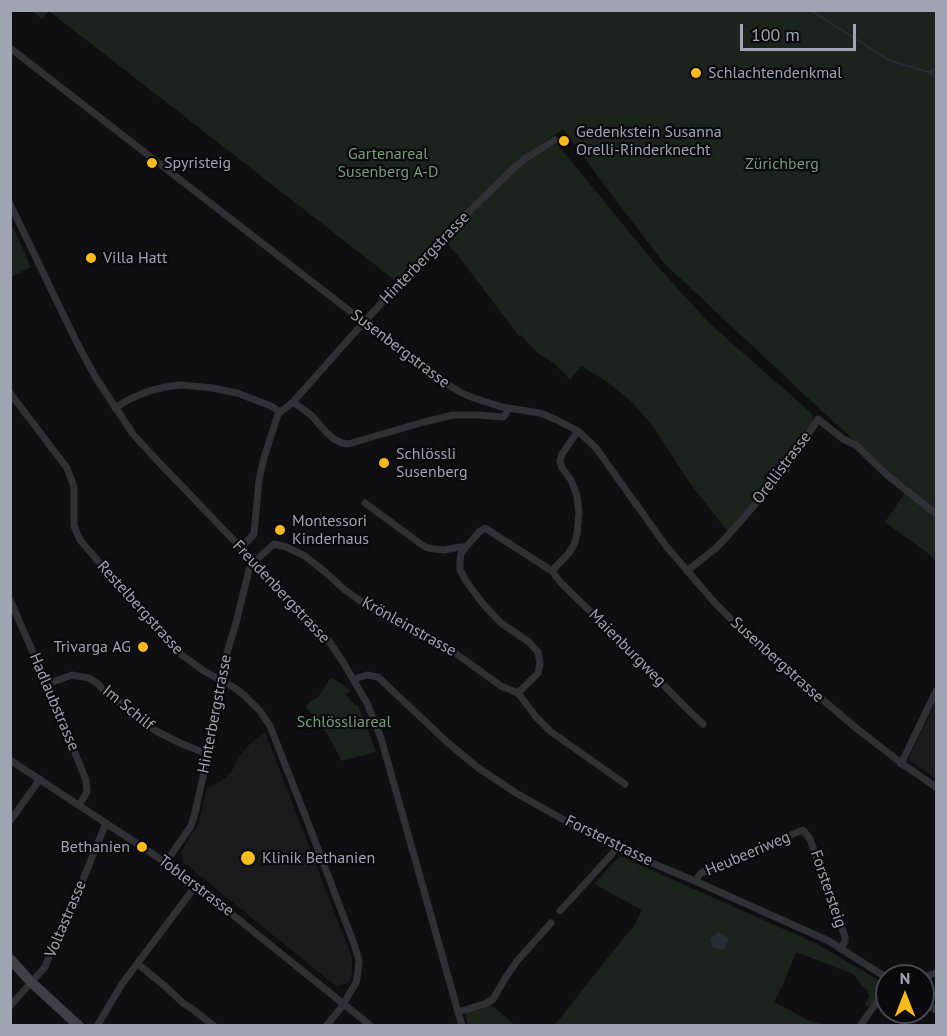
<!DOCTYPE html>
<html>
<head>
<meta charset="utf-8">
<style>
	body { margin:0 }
	#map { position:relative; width:947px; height:1036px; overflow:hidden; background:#0f0f11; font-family:"PT Sans",sans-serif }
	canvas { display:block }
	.frame { position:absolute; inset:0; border:12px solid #9fa4b3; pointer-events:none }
	.north { position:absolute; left:875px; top:964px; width:60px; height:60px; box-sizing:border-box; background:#0a0a0c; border:2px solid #46484f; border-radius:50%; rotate:0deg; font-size:16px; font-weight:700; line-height:24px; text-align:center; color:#9fa4b3 }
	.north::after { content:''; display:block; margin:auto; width:21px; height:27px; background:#fbbb1d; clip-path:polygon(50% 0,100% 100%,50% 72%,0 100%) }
	.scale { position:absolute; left:740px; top:24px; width:116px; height:27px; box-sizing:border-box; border:3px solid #9fa4b3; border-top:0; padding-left:8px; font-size:18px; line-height:21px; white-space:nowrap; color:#9fa4b3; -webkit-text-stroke:4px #0a0a0c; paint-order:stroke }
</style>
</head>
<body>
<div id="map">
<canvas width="947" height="1036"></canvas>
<div class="frame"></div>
<div class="north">N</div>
<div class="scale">100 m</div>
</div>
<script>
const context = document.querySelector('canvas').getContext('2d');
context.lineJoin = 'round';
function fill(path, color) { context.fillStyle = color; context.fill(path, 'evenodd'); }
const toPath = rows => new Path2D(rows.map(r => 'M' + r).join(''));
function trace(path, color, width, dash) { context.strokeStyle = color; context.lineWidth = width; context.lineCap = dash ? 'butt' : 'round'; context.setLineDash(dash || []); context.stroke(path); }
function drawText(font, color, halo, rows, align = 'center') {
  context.font = font + ' "PT Sans",sans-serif'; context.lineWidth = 4.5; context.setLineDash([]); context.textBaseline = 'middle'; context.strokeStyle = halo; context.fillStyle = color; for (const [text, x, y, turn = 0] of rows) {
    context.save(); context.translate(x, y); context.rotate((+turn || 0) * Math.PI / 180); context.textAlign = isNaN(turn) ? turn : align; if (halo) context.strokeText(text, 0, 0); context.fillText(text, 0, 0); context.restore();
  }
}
fill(toPath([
	[936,700,936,779,910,761,909,758],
	[265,732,352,958,352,972,349,983,336,986,183,862,181,852,198,824,207,788,218,783,231,773,239,756,253,741]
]), '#1b1b1e');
fill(toPath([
	[32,11,936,11,936,561,925,551,885,522,908,489,823,412,664,263,614,198,563,129,527,154,557,144,659,268,708,322,811,413,813,417,812,423,793,456,728,532,689,482,653,426,632,402,609,383,581,366,570,380,554,363,536,352,521,335,519,336,459,257,440,235,397,282,49,11,42,19],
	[11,223,31,267,11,277,10,277],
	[331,677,350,690,346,695,356,706,358,705,367,727,376,752,342,761,328,735,305,706,319,696],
	[619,857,622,857,817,944,885,984,884,991,870,1006,866,1006,865,1003,869,997,868,990,863,987,855,976,851,973,796,952,781,989,774,1002,810,1021,824,1025,554,1026,621,941,633,928,642,910,594,884],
	[490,1004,515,1025,468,1025,465,1013]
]), '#1b231d');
fill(toPath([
	[718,932,729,938,724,950,713,948,710,938]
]), '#252d35');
trace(toPath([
	[810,10,889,60,928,72,933,74,936,79],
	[928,72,936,69]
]), '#252d35', 2);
trace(toPath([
	[10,48,435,377,462,393,474,398,502,407,540,413,557,420,578,431,596,448,666,546,715,603,748,636,856,728,904,765,936,787],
	[10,204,77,343,96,378,133,434,152,455,313,623,329,641,343,662,367,703,381,738,462,1026],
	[10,393,67,468,74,487,74,526,80,540,163,637,175,650,204,671,235,688,245,696,260,711,270,726,310,828,354,944,359,960,358,972,356,983,340,1009,326,1026],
	[293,402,311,415,326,432,334,439,342,443,348,444,424,422,453,415,479,415,503,417,506,414,508,408],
	[115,408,130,399,149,391,165,387,181,385,213,388,237,393,271,406,280,412],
	[365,503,425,547,434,549,444,550,460,547,465,547],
	[241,548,254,534,259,480,264,458,278,414,293,402,364,322,446,234,513,169,526,158,555,140],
	[552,571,568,554,574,545,577,534,579,513,577,496,571,480,562,468,560,461,562,454,578,431],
	[687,571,716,548,732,531,786,469,818,419,843,439,856,445,887,475,936,514],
	[10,600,53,698,86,780,87,792,79,805],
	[354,679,367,675,378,677,447,742,477,767,516,793,573,825,616,848,695,881,829,941,887,978],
	[47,684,72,675,89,678,98,684,104,691,114,700,121,703,156,731,182,744,208,754],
	[518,693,538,673,540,663,538,652,529,642,501,623,483,604,466,581,460,570,460,561,461,553,479,532,485,528,552,571,561,583,622,642,683,705,703,724],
	[10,760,177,870,371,1026],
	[901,764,936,691],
	[10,821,40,779],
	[166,862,191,826,195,813,208,754,223,666,236,623,249,570,254,562,274,544,286,547,305,556,324,571,345,590,383,617,437,640,501,686,518,693,537,718,550,731,625,784],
	[695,881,701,873,737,857,803,830,810,839,812,845,845,937,845,941,841,949],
	[560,911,611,855,616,848],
	[138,964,166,987,184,1004,191,1008,214,1026],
	[923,977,936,973],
	[923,1001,936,1010],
	[10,1006,45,967,65,916,80,887,106,823],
	[458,1012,487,1003,493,999,506,977,517,961,551,923],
	[97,1026,122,984,197,884],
	[860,1026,879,999,887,992]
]), '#303136', 7);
trace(toPath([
	[10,959,32,983,79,1026]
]), '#3e4046', 10);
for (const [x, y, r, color] of [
	[696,73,6,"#fbbb1d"],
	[564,141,6,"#fbbb1d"],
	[152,163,6,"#fbbb1d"],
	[91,258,6,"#fbbb1d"],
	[384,463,6,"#fbbb1d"],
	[280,530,6,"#fbbb1d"],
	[143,647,6,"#fbbb1d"],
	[142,847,6,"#fbbb1d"],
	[248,858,8,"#fbbb1d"]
]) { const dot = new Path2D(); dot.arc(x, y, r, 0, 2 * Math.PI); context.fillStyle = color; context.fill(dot); trace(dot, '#0a0a0c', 2); }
drawText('16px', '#9fa4b3', '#0a0a0c', [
	["Schlachtendenkmal",708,73],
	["Gedenkstein Susanna",576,132],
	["Orelli-Rinderknecht",576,150],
	["Spyristeig",164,163],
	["Villa Hatt",103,258],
	["Schlössli",396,454],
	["Susenberg",396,472],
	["Montessori",292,521],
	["Kinderhaus",292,539],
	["Trivarga AG",131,647,"right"],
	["Bethanien",130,847,"right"],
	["Klinik Bethanien",262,858]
], 'left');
drawText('16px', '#759f79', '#0a0a0c', [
	["Gartenareal",388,154],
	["Susenberg A-D",388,172],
	["Zürichberg",782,164],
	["Schlössliareal",344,722]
]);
drawText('16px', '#9fa4b3', '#0a0a0c', [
	["Hinterbergstrasse",425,258,-46],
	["Susenbergstrasse",400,349,37],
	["Orellistrasse",782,468,-53],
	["Freudenbergstrasse",281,592,47],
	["Restelbergstrasse",140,608,48],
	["Krönleinstrasse",409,627,29],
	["Maienburgweg",627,648,45],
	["Susenbergstrasse",777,660,42],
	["Hadlaubstrasse",54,702,67],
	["Im Schilf",128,708,39],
	["Hinterbergstrasse",215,714,-79],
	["Forsterstrasse",609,841,26],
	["Heubeeriweg",748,854,-23],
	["Toblerstrasse",196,886,37],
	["Forstersteig",828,889,71],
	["Voltastrasse",66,919,-67]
]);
</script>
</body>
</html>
